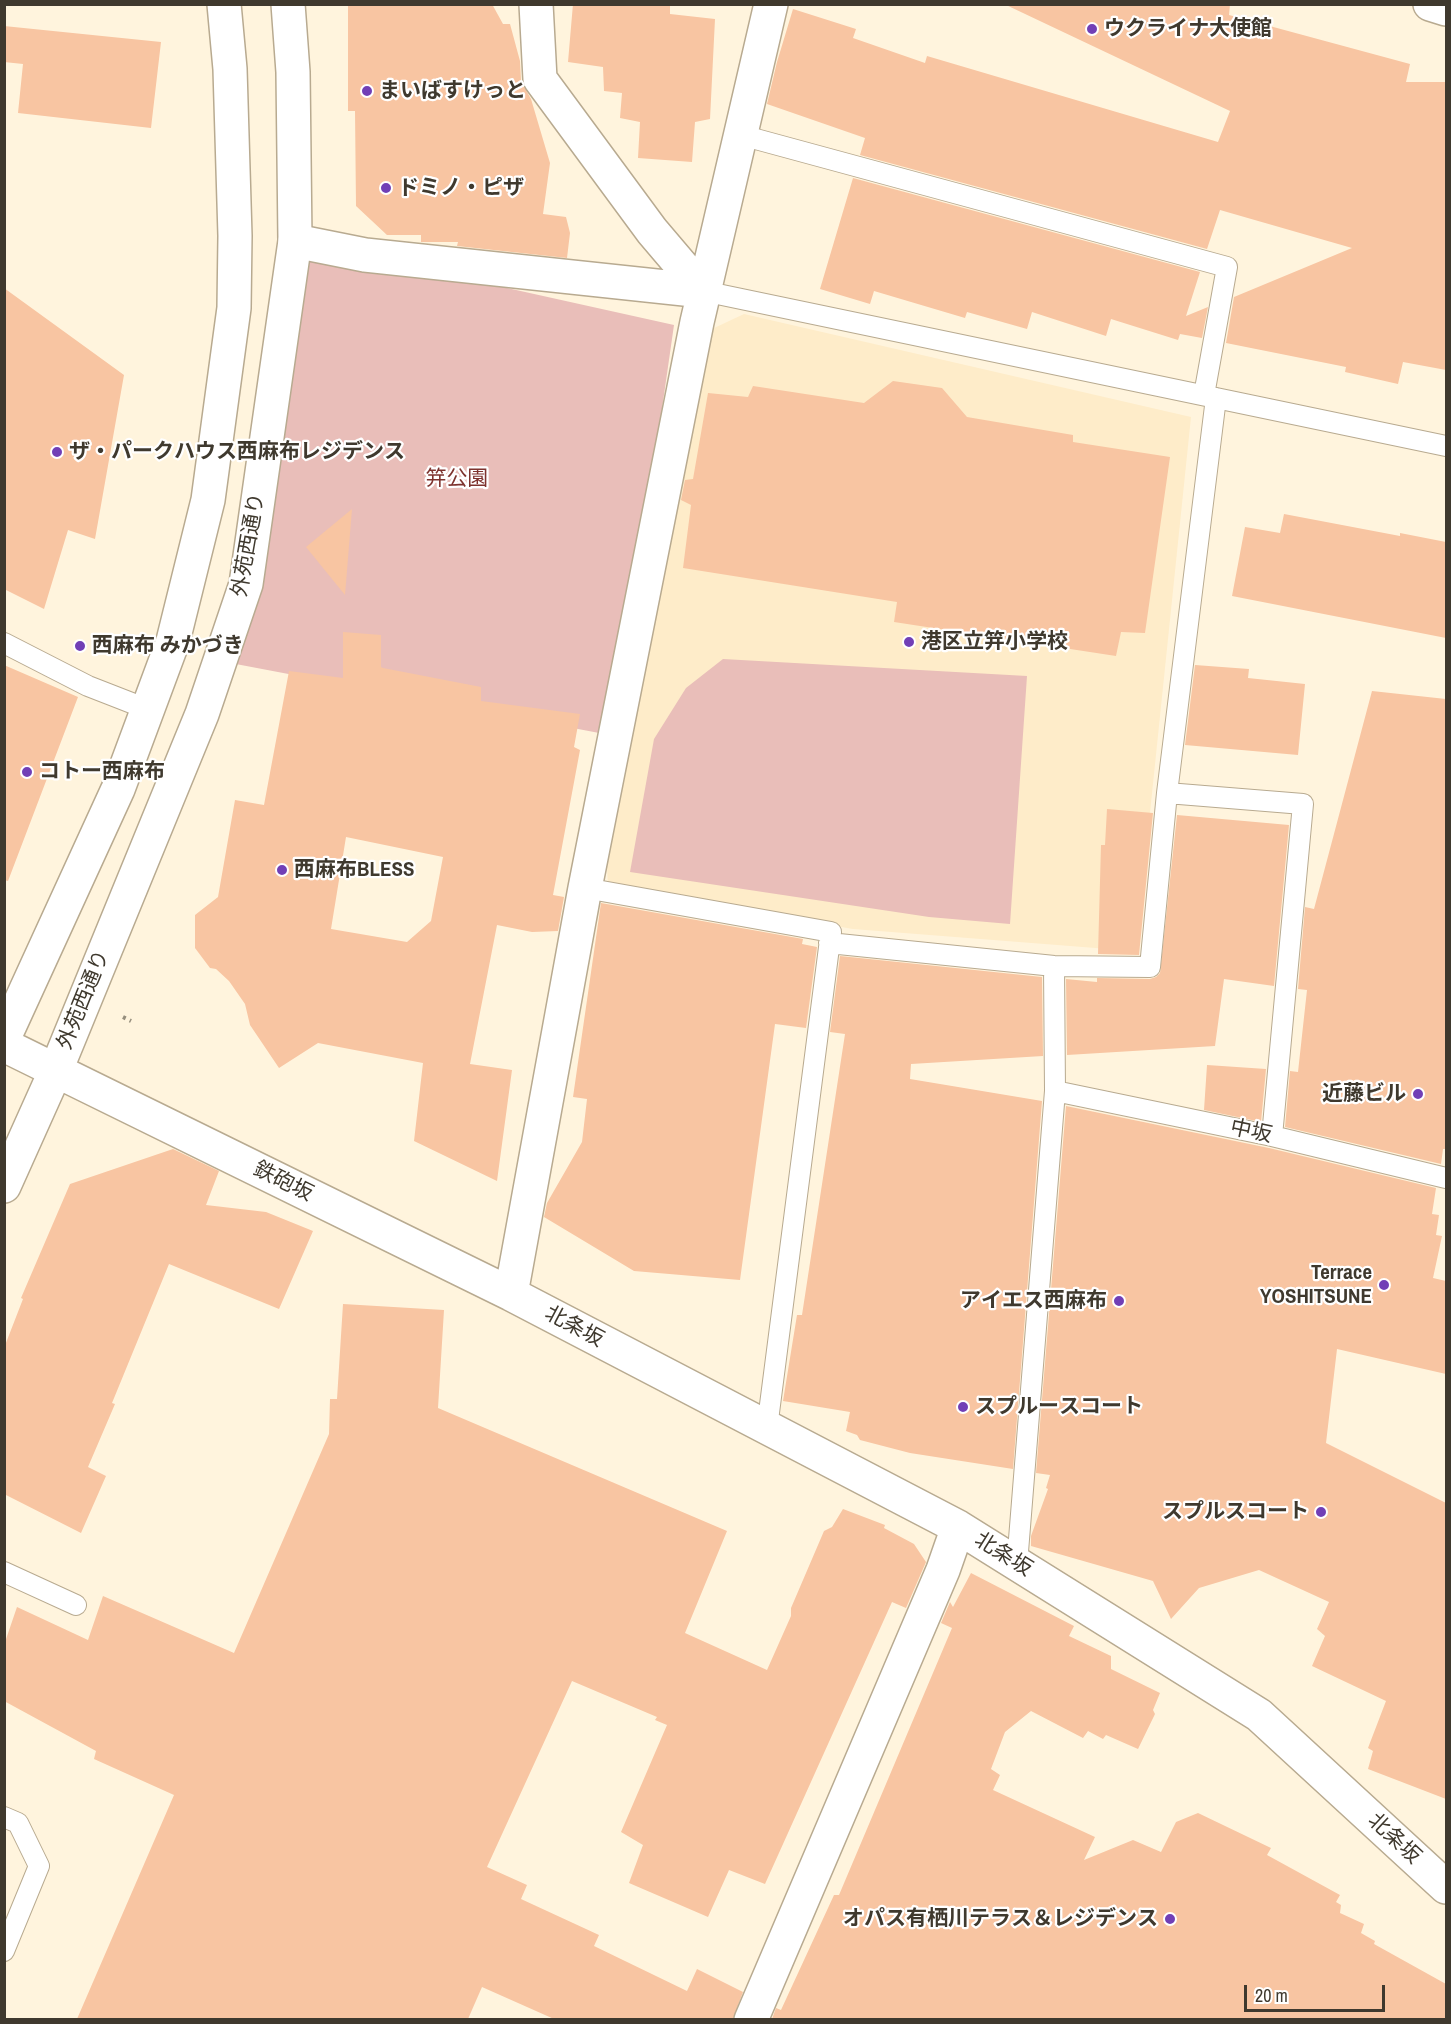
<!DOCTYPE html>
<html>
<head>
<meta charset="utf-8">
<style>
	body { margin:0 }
	#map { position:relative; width:1451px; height:2024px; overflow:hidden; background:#fff4dd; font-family:"Archivo Narrow",sans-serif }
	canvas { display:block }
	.frame { position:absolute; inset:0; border:6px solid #3f392e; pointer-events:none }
	.scale { position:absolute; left:1244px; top:1985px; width:141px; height:27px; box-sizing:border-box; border:3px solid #3f392e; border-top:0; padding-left:8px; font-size:18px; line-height:21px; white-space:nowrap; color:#3f392e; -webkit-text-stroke:4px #fff; paint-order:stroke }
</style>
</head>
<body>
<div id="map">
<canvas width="1451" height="2024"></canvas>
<div class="frame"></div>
<div class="scale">20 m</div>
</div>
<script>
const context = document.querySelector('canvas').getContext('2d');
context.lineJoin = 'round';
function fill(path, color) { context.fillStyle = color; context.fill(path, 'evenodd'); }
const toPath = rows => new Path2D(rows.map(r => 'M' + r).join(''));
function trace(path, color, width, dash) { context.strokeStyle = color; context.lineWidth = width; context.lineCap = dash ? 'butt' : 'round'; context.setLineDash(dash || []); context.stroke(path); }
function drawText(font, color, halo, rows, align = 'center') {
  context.font = font + ' "Archivo Narrow","Noto Sans JP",sans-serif'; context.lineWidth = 4.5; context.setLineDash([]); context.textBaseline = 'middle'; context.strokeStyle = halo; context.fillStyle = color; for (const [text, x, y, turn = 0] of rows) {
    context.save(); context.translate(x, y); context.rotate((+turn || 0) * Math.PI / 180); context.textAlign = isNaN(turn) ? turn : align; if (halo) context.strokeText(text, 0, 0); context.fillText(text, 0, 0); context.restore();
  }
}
fill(toPath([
	[744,314,1191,417,1137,938,1121,950,853,929,608,887,607,867,712,329]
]), '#feecc9');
fill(toPath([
	[295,241,674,325,615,736,220,661],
	[723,659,1027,676,1010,924,929,917,630,872,654,739,686,688]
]), '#e9beb9');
fill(toPath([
	[348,4,492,4,503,24,510,24,520,61,521,81,531,99,550,163,543,214,566,217,570,233,567,258,457,246,458,242,421,242,421,235,387,235,356,206,355,111,348,111],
	[573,4,670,4,670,14,715,19,710,119,695,122,692,162,638,158,640,122,620,118,622,93,604,91,603,67,568,62],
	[1004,4,1230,4,1229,15,1410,64,1406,82,1446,82,1446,370,1403,362,1398,384,1345,372,1346,367,1226,343,1234,297,1352,248,1220,210,1207,249,860,155,865,138,767,104,777,62,793,9,856,29,853,38,925,63,927,56,1218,142,1230,111],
	[4,26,161,42,151,128,18,113,23,64,4,62],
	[853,178,1200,272,1186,316,1208,307,1202,338,1180,334,1178,340,1111,319,1106,336,1032,312,1027,329,967,312,965,318,874,291,870,304,820,289],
	[4,288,124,375,95,539,68,530,44,609,4,589],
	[893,381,942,388,967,417,1073,435,1073,442,1170,457,1145,633,1121,632,1116,656,894,622,897,602,683,568,691,505,681,500,685,480,693,479,708,393,748,397,753,386,864,403],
	[352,509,345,595,306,547],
	[1284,514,1400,536,1400,533,1446,542,1446,638,1232,596,1245,527,1280,533],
	[343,632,381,635,381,667,383,668,481,687,481,701,580,714,574,747,580,750,553,895,564,897,558,931,532,932,497,925,470,1064,512,1070,497,1181,414,1141,423,1063,318,1043,279,1068,250,1025,245,1004,229,981,216,969,210,968,195,948,195,915,218,897,235,800,264,805,289,671,343,678],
	[346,837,443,857,431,921,407,942,331,929],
	[4,665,78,697,8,881,4,880],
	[1195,665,1249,669,1248,678,1305,684,1298,755,1185,745],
	[1372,691,1446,699,1446,1149,1443,1149,1441,1164,1285,1127,1290,1071,1298,1072,1307,990,1298,989,1305,907,1314,909],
	[1107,809,1153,813,1139,955,1098,954,1101,845,1105,845],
	[1177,815,1289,825,1274,986,1224,979,1215,1046,1067,1055,1066,979,1097,982,1097,978,1150,979,1156,977,1160,973],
	[601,903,803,939,802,944,817,947,806,1028,775,1024,740,1280,634,1271,544,1217,547,1203,582,1142,587,1099,573,1097],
	[840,956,1042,977,1043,1056,911,1064,910,1079,1042,1101,1013,1469,910,1453,860,1440,857,1435,846,1431,850,1412,783,1401,797,1315,802,1315,845,1034,830,1032],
	[1207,1065,1266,1069,1261,1122,1204,1110],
	[1066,1106,1269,1148,1436,1188,1432,1214,1439,1215,1436,1235,1442,1236,1433,1278,1446,1281,1446,1374,1337,1349,1326,1443,1446,1503,1446,1799,1368,1769,1373,1751,1368,1748,1386,1701,1312,1666,1325,1636,1317,1629,1329,1602,1259,1570,1199,1588,1171,1619,1153,1581,1031,1546,1031,1536,1048,1489,1046,1488,1050,1475,1036,1473],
	[173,1149,219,1171,206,1205,266,1212,313,1231,279,1309,169,1264,112,1403,115,1404,88,1467,106,1476,81,1533,4,1494,4,1348,23,1299,21,1298,70,1184],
	[343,1304,444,1310,438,1408,727,1531,685,1633,767,1670,791,1616,791,1608,824,1531,832,1527,843,1509,885,1525,884,1528,914,1544,926,1562,906,1608,892,1602,765,1884,729,1870,708,1917,629,1883,643,1845,621,1832,667,1725,655,1720,657,1717,572,1681,487,1867,527,1885,521,1899,599,1935,594,1946,687,1991,697,1969,743,1992,733,2019,554,2019,482,1987,468,2019,77,2019,174,1795,94,1759,96,1751,4,1701,4,1645,17,1607,88,1640,103,1596,234,1653,329,1434,330,1399,337,1399],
	[971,1573,1074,1626,1069,1636,1111,1656,1111,1669,1160,1693,1153,1710,1155,1714,1138,1749,1106,1735,1103,1739,1088,1731,1083,1738,1031,1711,1005,1732,991,1769,1000,1775,993,1790,1095,1837,1084,1860,1133,1840,1161,1852,1176,1822,1198,1813,1271,1848,1267,1855,1340,1895,1336,1902,1341,1905,1340,1913,1364,1924,1361,1933,1375,1941,1374,1944,1446,1984,1446,2019,772,2019,776,2008,781,2010,834,1895,839,1895,952,1628,941,1623,950,1602,953,1607]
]), '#f8c5a2');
const service = toPath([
	[741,135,1227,267,1204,395],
	[703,291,1446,446],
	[4,643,88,686,147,709],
	[1167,793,1303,804,1272,1136],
	[585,888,831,932,767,1428],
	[829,943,1054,966,1150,967,1167,793,1216,398],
	[1055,1091,1272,1136,1446,1178],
	[1017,1564,1055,1091,1054,966],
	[4,1572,76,1605],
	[4,1817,18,1823,39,1866,4,1951]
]);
const minor = toPath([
	[536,4,540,79,652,231,703,291],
	[1430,4,1446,9],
	[295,241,365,255,703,291],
	[4,1045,511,1294,958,1527,1259,1715,1446,1887],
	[511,1294,585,888,697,322,771,4],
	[751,2020,943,1570,958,1527]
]);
const secondary = toPath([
	[4,1038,118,789,173,641,208,500,234,308,235,236,230,69,224,4],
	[4,1186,56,1070,202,714,246,584,295,241,293,72,288,4]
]);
trace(service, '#b8aa90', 22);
trace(minor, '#b8aa90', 36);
trace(secondary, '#b8aa90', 36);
trace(toPath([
	[123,1017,131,1021]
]), '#968e7d', 4, [3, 4.5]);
trace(service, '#fff', 20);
trace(minor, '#fff', 33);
trace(secondary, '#fff', 33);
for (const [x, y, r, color] of [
	[1092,29,6,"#713fb6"],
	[367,91,6,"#713fb6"],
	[386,188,6,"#713fb6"],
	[57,452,6,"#713fb6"],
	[909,642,6,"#713fb6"],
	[80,646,6,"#713fb6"],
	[27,772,6,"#713fb6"],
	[282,870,6,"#713fb6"],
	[1418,1094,6,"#713fb6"],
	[1384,1285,6,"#713fb6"],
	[1119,1301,6,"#713fb6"],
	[963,1407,6,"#713fb6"],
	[1321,1512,6,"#713fb6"],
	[1170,1919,6,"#713fb6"]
]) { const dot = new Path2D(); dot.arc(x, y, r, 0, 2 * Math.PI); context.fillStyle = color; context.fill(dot); trace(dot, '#fff', 2); }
drawText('bold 21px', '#3f392e', '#fff', [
	["ウクライナ大使館",1104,29],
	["まいばすけっと",379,91],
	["ドミノ・ピザ",398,188],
	["ザ・パークハウス西麻布レジデンス",69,452],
	["港区立笄小学校",921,642],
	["西麻布 みかづき",92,646],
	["コトー西麻布",39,772],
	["西麻布BLESS",294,870],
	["近藤ビル",1406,1094,"right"],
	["Terrace",1372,1273,"right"],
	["YOSHITSUNE",1372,1297,"right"],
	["アイエス西麻布",1107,1301,"right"],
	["スプルースコート",975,1407],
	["スプルスコート",1309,1512,"right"],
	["オパス有栖川テラス＆レジデンス",1158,1919,"right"]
], 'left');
drawText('21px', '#7e332e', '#fff', [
	["笄公園",457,479]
]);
drawText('21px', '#3f392e', '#fff', [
	["外苑西通り",249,545,-80],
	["外苑西通り",84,1000,-68],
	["中坂",1251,1132,12],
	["鉄砲坂",283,1182,26],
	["北条坂",574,1327,28],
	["北条坂",1003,1555,32],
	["北条坂",1394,1839,43]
]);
</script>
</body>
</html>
